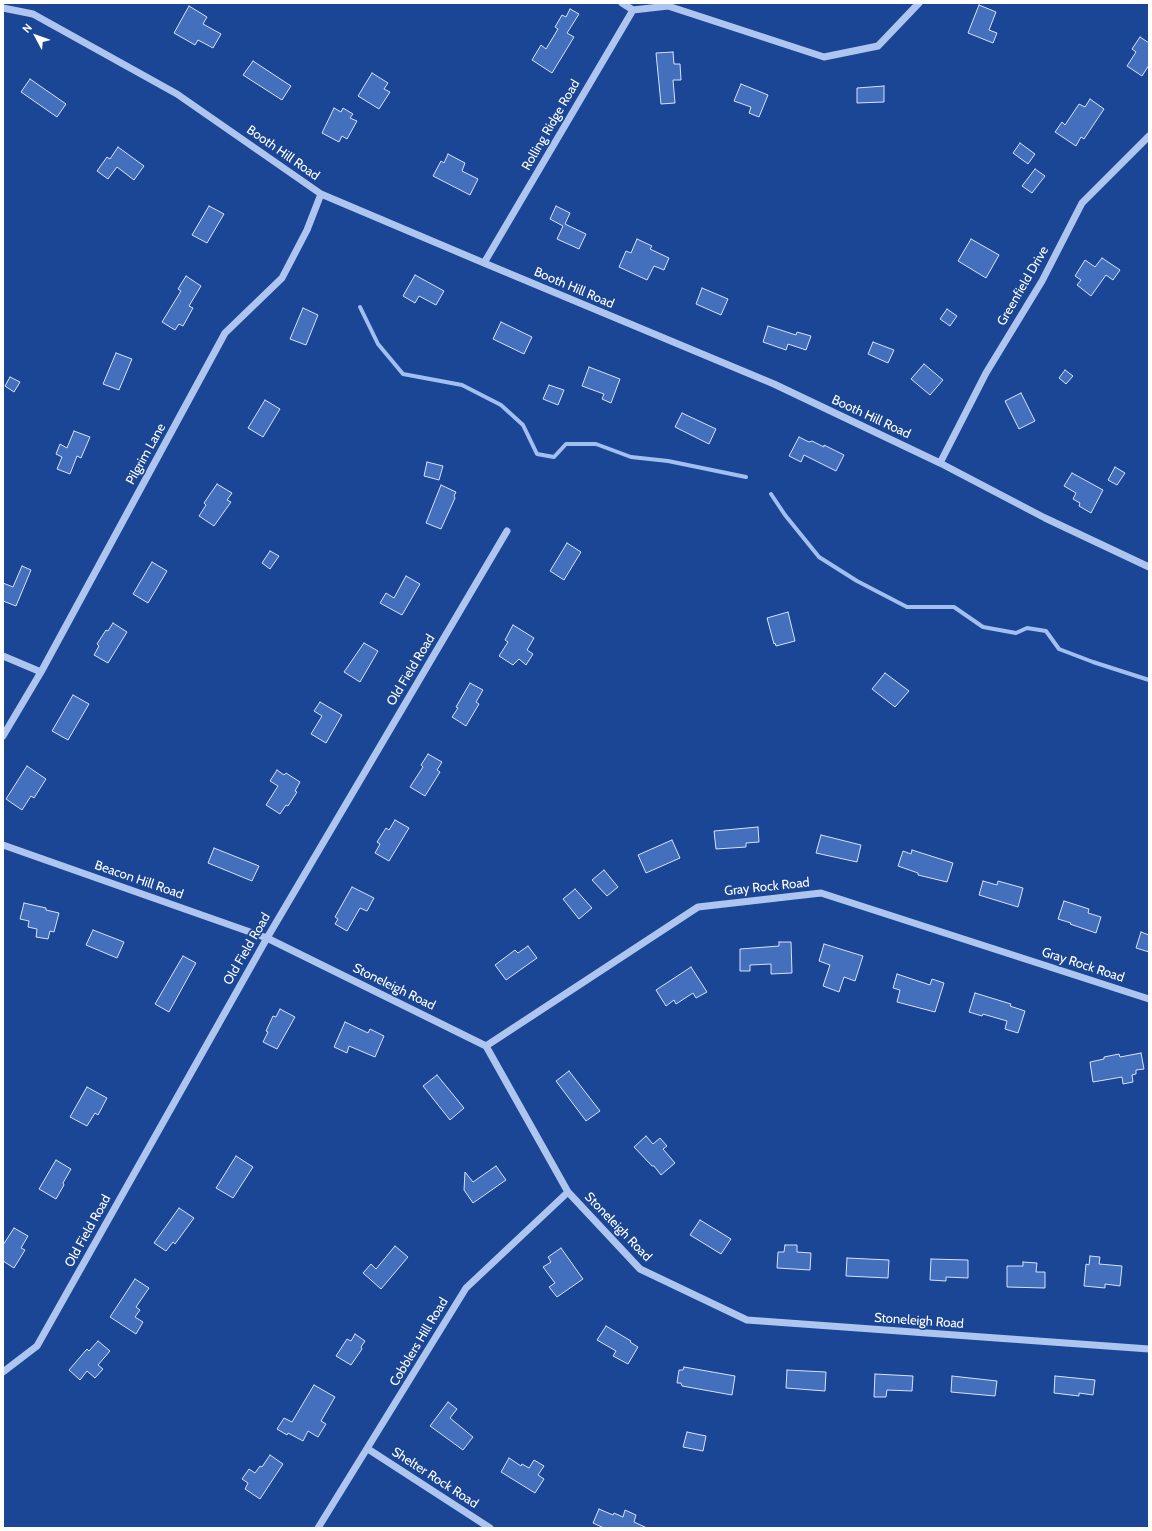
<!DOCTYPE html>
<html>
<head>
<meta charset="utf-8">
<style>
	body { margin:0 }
	#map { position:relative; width:1152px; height:1531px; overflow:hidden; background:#1b4695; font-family:Cabin,sans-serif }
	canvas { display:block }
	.frame { position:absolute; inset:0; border:4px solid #fff; pointer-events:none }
	.north { position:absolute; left:16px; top:16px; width:40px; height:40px; -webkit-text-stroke:3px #1b4695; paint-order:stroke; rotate:311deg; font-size:11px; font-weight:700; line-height:16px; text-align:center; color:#fff }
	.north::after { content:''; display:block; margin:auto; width:14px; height:18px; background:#fff; clip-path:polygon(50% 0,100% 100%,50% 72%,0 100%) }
</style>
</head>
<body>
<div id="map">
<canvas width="1152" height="1531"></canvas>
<div class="frame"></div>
<div class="north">N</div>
</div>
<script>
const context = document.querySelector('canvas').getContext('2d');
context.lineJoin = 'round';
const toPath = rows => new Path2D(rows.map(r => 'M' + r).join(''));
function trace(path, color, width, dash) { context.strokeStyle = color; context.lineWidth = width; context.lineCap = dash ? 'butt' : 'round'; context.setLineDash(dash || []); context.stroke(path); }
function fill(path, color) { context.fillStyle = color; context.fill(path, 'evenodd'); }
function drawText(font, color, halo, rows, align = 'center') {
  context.font = font + ' Cabin,sans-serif'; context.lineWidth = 3.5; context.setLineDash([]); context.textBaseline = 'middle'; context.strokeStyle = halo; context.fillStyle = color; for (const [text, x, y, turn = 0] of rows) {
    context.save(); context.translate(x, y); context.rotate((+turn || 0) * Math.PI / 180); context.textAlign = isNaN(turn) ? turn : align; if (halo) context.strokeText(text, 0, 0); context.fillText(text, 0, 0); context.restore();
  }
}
trace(toPath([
	[360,307,378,344,403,374,462,385,501,405,523,425,537,454,554,457,566,444,596,444,631,457,668,461,746,477],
	[771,494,785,515,819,557,857,581,907,607,954,607,983,627,1016,633,1027,628,1046,631,1059,649,1093,662,1149,680]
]), '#a1bff1', 4);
const building = toPath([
	[979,5,996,12,989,30,997,33,993,43,968,33,979,5],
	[189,6,207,17,203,24,221,34,213,48,198,40,195,45,174,33,189,6],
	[570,9,579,14,567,33,574,37,552,73,532,60,541,45,546,49,558,29,555,27,562,15,566,17,570,9],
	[1140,37,1149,43,1149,65,1142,76,1127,66,1136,52,1132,49,1140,37],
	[673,52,674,64,680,64,681,80,673,80,675,103,661,104,656,53,673,52],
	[253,61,291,86,282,100,243,75,253,61],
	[372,73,388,83,384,89,390,92,379,109,358,96,372,73],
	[30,79,66,104,57,117,21,92,30,79],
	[741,84,768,95,759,117,749,113,751,107,734,101,741,84],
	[884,86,884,102,857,103,857,88,884,86],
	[1090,99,1104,109,1084,139,1081,137,1076,146,1055,132,1062,122,1065,125,1079,104,1085,107,1090,99],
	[334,108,341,112,343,108,353,114,350,118,357,121,347,139,342,136,339,142,322,133,334,108],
	[1020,143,1035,154,1028,164,1013,153,1020,143],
	[118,147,144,166,134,180,117,167,108,179,97,171,107,157,110,159,118,147],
	[448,154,465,163,462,171,478,179,470,195,433,176,441,161,444,163,448,154],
	[1035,169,1045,176,1032,193,1022,186,1035,169],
	[209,206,224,214,207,243,192,235,209,206],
	[556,206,570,213,565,224,586,234,579,249,557,239,563,226,550,219,556,206],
	[637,239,652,246,650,249,669,258,664,270,654,266,647,280,619,267,626,251,631,253,637,239],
	[971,239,999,255,986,278,958,261,971,239],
	[1102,258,1120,270,1113,280,1106,275,1091,296,1077,285,1081,280,1075,276,1085,260,1095,267,1102,258],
	[415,275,444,291,436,305,419,296,415,303,403,296,415,275],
	[186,276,201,286,189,306,193,308,183,326,179,324,175,330,162,322,181,291,178,289,186,276],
	[702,288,728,299,721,315,696,304,702,288],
	[303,308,318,315,306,345,290,339,303,308],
	[947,309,957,316,950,326,940,319,947,309],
	[501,322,532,337,524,354,493,339,501,322],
	[768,326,796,335,797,332,811,336,806,350,788,344,786,350,763,342,768,326],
	[873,342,894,350,888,363,868,354,873,342],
	[116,353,132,359,119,390,103,384,116,353],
	[924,364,943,380,930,395,911,379,924,364],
	[589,367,620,379,611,403,602,399,604,394,582,386,589,367],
	[1065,370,1073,376,1066,384,1059,378,1065,370],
	[10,377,20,382,14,392,5,386,10,377],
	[549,385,564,390,558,405,543,399,549,385],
	[1021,393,1035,421,1019,429,1005,401,1021,393],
	[265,400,280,409,263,437,248,428,265,400],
	[682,413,716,429,709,444,675,427,682,413],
	[74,431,90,437,81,458,77,456,70,474,57,469,62,457,56,454,60,444,67,448,74,431],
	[799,437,809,442,812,441,824,447,824,445,844,455,836,471,804,455,801,462,789,456,799,437],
	[427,462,443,466,439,480,424,476,427,462],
	[1115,467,1125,473,1117,485,1108,480,1115,467],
	[1072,473,1103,490,1091,513,1079,506,1080,503,1073,499,1076,493,1064,486,1072,473],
	[217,484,232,493,227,500,231,502,214,526,199,516,206,505,204,503,217,484],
	[441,485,456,492,454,496,455,498,441,529,426,523,441,485],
	[567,543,581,552,564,580,550,571,567,543],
	[270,551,279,556,270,569,262,563,270,551],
	[152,562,167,571,148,603,133,594,152,562],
	[22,566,31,570,16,606,3,601,3,583,13,587,22,566],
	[406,576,420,584,402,615,380,603,386,593,394,598,406,576],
	[788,612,795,641,776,646,775,643,774,644,767,618,788,612],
	[113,623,127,632,108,663,94,655,99,646,97,644,106,630,108,631,113,623],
	[513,625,534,638,527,650,533,654,526,665,519,659,513,665,499,656,508,642,505,640,513,625],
	[364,643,378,651,360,682,344,672,364,643],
	[885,673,909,691,895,707,872,689,885,673],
	[470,683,483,690,476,702,479,704,466,726,452,717,458,708,456,707,470,683],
	[73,695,89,704,68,740,52,731,73,695],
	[320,702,342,715,326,743,311,734,322,716,314,711,320,702],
	[428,754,442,762,437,770,440,772,425,796,410,787,423,767,421,765,428,754],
	[27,766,46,779,34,798,31,796,22,810,6,799,27,766],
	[277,770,284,775,286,773,300,782,295,791,297,792,288,806,286,805,280,814,266,805,278,786,270,781,277,770],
	[395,820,409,828,389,861,375,853,380,844,377,842,386,828,389,830,395,820],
	[758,827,759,842,746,843,746,847,716,849,714,831,758,827],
	[821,835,861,845,857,862,816,853,821,835],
	[672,840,680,858,646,873,638,855,672,840],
	[214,848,259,866,252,881,208,863,214,848],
	[912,850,953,863,947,882,918,875,918,873,898,866,903,851,911,854,912,850],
	[604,870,618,887,607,896,592,880,604,870],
	[983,881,997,885,998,881,1023,888,1018,907,979,895,983,881],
	[352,887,374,898,367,911,360,908,347,931,335,924,338,919,335,917,352,887],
	[575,889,592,908,579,919,563,899,575,889],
	[1064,901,1089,909,1088,913,1101,917,1096,933,1070,924,1071,923,1058,919,1064,901],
	[24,903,46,908,46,910,59,913,54,932,50,931,48,939,36,937,37,929,28,927,29,921,20,919,24,903],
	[93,930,124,942,117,958,86,945,93,930],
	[1141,932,1149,935,1149,952,1136,948,1141,932],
	[779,942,791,942,792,973,771,974,771,964,750,965,750,971,740,971,740,949,779,946,779,942],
	[824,944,863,956,855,981,844,977,839,992,823,986,830,965,819,961,824,944],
	[528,946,537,958,506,980,495,965,515,950,518,953,528,946],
	[183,956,196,963,169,1012,155,1004,183,956],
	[691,967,707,992,696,998,693,993,676,1004,674,1000,666,1006,656,990,691,967],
	[897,974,930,985,932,979,944,983,935,1012,897,1002,900,990,893,988,897,974],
	[975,993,1011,1004,1010,1006,1025,1011,1018,1033,1005,1029,1007,1021,983,1014,982,1016,969,1012,975,993],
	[280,1009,295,1017,277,1049,263,1042,268,1032,266,1031,273,1016,276,1017,280,1009],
	[345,1022,368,1033,370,1029,384,1036,375,1057,349,1046,347,1053,334,1047,345,1022],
	[1141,1053,1144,1069,1136,1070,1136,1074,1132,1075,1133,1082,1123,1084,1122,1077,1093,1082,1090,1062,1104,1059,1104,1057,1119,1054,1120,1057,1141,1053],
	[569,1071,600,1111,586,1121,556,1081,569,1071],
	[437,1075,464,1108,450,1120,423,1086,437,1075],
	[87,1087,107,1098,98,1115,95,1113,87,1126,70,1117,87,1087],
	[646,1136,653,1144,660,1138,667,1146,663,1149,675,1163,661,1175,654,1166,652,1166,634,1147,646,1136],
	[236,1156,253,1167,233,1198,216,1188,236,1156],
	[56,1160,71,1169,63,1183,64,1185,56,1199,39,1189,56,1160],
	[496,1166,506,1180,473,1203,464,1190,465,1172,473,1182,496,1166],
	[179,1208,194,1218,175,1244,173,1242,166,1251,154,1243,179,1208],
	[700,1220,731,1239,721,1254,690,1235,700,1220],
	[14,1228,28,1236,21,1248,25,1250,14,1268,3,1261,3,1245,14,1228],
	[785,1245,797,1245,797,1252,811,1253,810,1270,777,1268,778,1252,784,1252,785,1245],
	[395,1246,408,1257,381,1289,363,1273,371,1264,376,1269,395,1246],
	[561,1248,583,1279,557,1297,549,1287,555,1283,543,1267,551,1262,548,1257,561,1248],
	[1090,1256,1100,1257,1099,1264,1122,1266,1120,1286,1105,1284,1105,1288,1084,1286,1086,1264,1089,1265,1090,1256],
	[847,1258,889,1260,888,1278,846,1276,847,1258],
	[931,1259,968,1260,968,1278,946,1277,946,1281,930,1280,931,1259],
	[1023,1262,1037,1263,1036,1272,1045,1272,1045,1288,1007,1287,1007,1266,1023,1266,1023,1262],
	[135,1279,149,1288,136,1307,140,1310,135,1317,143,1322,136,1334,110,1317,135,1279],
	[606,1326,631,1341,630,1342,638,1347,628,1364,613,1356,616,1351,597,1340,606,1326],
	[355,1334,365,1341,361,1347,362,1349,351,1365,336,1356,347,1339,351,1341,355,1334],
	[98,1341,110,1351,98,1365,103,1369,95,1378,87,1371,80,1380,69,1370,87,1349,89,1351,98,1341],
	[684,1367,735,1376,732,1395,682,1386,681,1383,677,1383,679,1370,683,1370,684,1367],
	[787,1370,826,1372,825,1391,786,1388,787,1370],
	[875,1374,913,1376,912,1391,887,1390,886,1397,874,1397,875,1374],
	[952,1376,997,1381,995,1396,951,1392,952,1376],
	[1055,1376,1095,1380,1093,1395,1079,1393,1079,1396,1054,1393,1055,1376],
	[314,1385,335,1397,321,1421,326,1424,318,1437,308,1431,303,1441,288,1433,287,1435,277,1429,284,1418,292,1422,314,1385],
	[448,1402,457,1409,450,1418,473,1437,463,1450,430,1426,448,1402],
	[687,1432,706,1436,703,1451,683,1447,687,1432],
	[270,1455,283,1464,260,1499,245,1489,248,1483,242,1479,249,1469,255,1473,260,1466,262,1467,270,1455],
	[509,1458,521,1466,522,1464,529,1468,534,1460,544,1466,538,1475,544,1479,535,1493,501,1472,509,1458],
	[599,1509,613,1515,614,1513,623,1517,625,1510,636,1515,634,1522,647,1528,604,1528,593,1523,599,1509]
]);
fill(building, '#446fbc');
trace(building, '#d5e3fb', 1);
trace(toPath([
	[3,8,33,14,177,94,321,194,484,263,774,384,940,463,1045,518,1149,567],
	[633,10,668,6,824,57,878,46,919,3],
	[484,263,633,10,622,3],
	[940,463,986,373,1042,281,1082,203,1149,136],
	[3,656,41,672],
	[3,736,41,672,225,333,282,278,307,230,321,194],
	[3,845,267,938,486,1046,568,1192,640,1269,747,1320,1149,1349],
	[486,1046,698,907,821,893,1149,999],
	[3,1372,37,1346,267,938,507,531],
	[368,1449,490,1528],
	[318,1528,466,1288,568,1192]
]), '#aec6ef', 7);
drawText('13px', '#fff', '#1b4695', [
	["Rolling Ridge Road",551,125,-60],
	["Booth Hill Road",283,153,35],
	["Greenfield Drive",1023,286,-60],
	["Booth Hill Road",574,288,23],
	["Booth Hill Road",871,417,25],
	["Pilgrim Lane",146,454,-61],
	["Old Field Road",411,670,-59],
	["Beacon Hill Road",139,880,19],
	["Gray Rock Road",767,887,-6],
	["Old Field Road",247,949,-60],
	["Gray Rock Road",1083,965,18],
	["Stoneleigh Road",394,987,26],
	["Stoneleigh Road",618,1227,46],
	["Old Field Road",88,1231,-61],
	["Stoneleigh Road",919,1321,4],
	["Cobblers Hill Road",419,1342,-59],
	["Shelter Rock Road",435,1478,33]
]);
</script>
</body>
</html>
